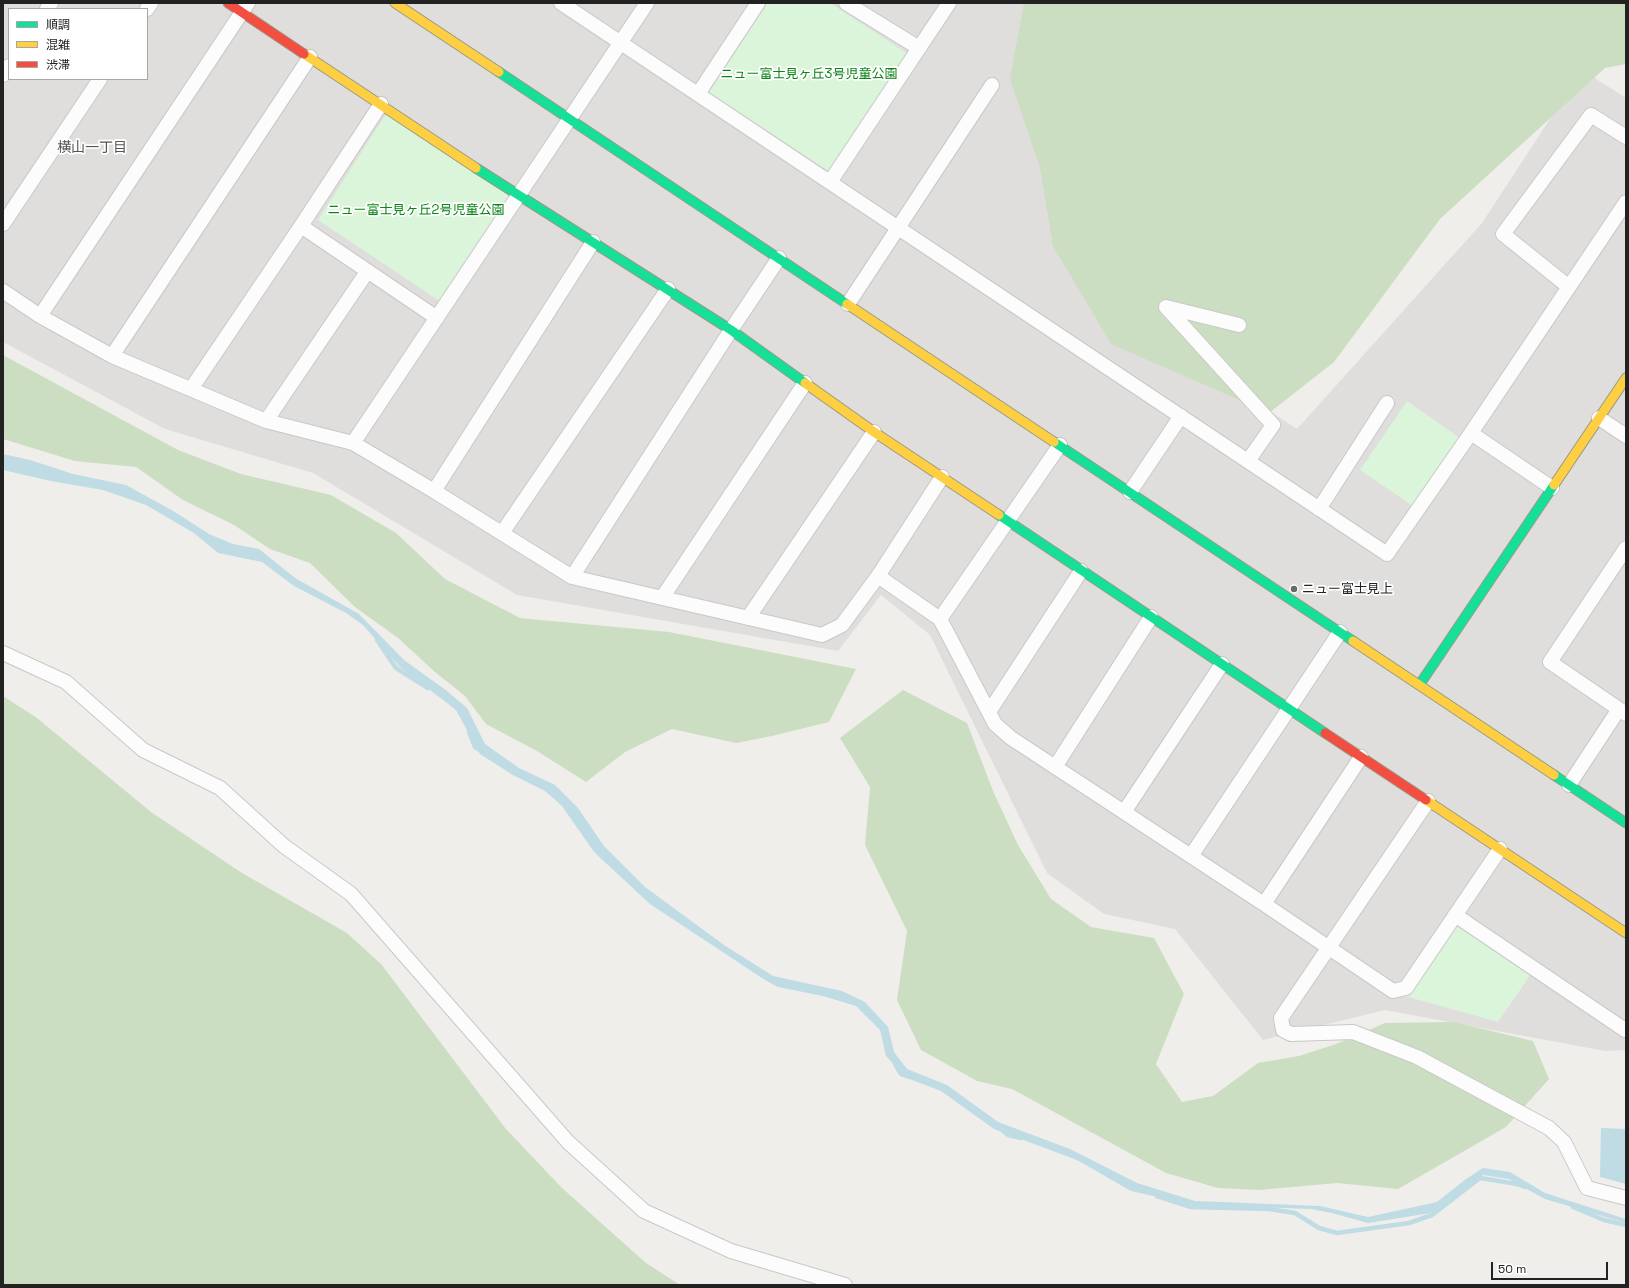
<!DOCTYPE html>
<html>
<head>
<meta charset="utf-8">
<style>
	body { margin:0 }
	#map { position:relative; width:1629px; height:1288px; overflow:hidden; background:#f0eeeb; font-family:"Space Grotesk","Noto Sans JP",sans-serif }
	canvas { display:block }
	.frame { position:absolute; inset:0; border:4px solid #222; pointer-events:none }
	.legend { position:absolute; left:8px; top:8px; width:140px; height:72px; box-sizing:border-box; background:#fff; border:1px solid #a7a7a7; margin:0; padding:5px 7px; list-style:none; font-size:12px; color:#222 }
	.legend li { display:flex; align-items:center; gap:8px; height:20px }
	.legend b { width:20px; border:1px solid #a7a7a7 }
	.scale { position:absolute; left:1491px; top:1262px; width:117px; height:18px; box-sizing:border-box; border:2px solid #222; border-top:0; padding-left:5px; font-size:12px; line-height:14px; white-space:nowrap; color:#222; -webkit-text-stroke:3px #fff; paint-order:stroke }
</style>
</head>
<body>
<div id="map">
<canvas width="1629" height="1288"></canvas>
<div class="frame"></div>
<ul class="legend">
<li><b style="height:5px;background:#16e098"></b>順調</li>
<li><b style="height:5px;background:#ffcf43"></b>混雑</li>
<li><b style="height:5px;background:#f24e42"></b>渋滞</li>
</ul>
<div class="scale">50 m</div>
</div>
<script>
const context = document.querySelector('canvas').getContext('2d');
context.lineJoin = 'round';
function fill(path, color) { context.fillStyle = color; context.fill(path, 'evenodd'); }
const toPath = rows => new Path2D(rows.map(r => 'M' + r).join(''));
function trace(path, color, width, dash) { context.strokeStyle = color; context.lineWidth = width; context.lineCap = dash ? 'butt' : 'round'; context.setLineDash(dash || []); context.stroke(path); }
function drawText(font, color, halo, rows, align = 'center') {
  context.font = font + ' "Space Grotesk","Noto Sans JP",sans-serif'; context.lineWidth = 3.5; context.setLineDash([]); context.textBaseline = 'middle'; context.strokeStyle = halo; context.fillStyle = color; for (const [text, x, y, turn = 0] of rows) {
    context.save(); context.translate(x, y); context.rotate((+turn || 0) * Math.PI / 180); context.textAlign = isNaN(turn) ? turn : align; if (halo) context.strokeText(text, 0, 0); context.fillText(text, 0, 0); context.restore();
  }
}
fill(toPath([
	[3,3,1045,3,1100,298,1297,429,1482,223,1582,70,1626,98,1626,1050,1605,1051,1385,1010,1263,1040,1175,929,1104,914,1047,873,930,635,881,595,838,651,517,595,313,473,165,429,3,342],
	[9,9,147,9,147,79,9,79]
]), '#dfdedc');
fill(toPath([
	[1024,3,1626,3,1626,64,1605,68,1440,219,1334,362,1269,413,1111,344,1053,246,1040,168,1010,79],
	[3,355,178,450,241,474,331,495,396,533,445,579,520,618,669,632,856,669,829,722,772,736,736,743,672,729,625,752,586,782,537,751,486,724,465,696,435,672,398,638,355,607,310,563,270,549,234,525,183,500,136,467,75,461,3,439],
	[903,690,967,723,993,791,1018,845,1051,899,1091,927,1154,938,1184,994,1156,1064,1182,1102,1213,1096,1258,1063,1299,1056,1336,1044,1385,1023,1454,1022,1533,1041,1549,1079,1506,1127,1398,1189,1337,1183,1259,1190,1218,1188,1166,1173,1012,1089,977,1081,921,1050,897,1000,907,931,865,845,870,787,840,738],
	[3,696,37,718,151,812,242,873,347,933,381,964,506,1129,562,1188,646,1263,680,1285,3,1285]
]), '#cbdec1');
fill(toPath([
	[766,3,830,3,908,54,830,172,708,92],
	[386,114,511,197,441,302,318,220],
	[1407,401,1460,438,1413,506,1360,470],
	[1457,924,1531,974,1498,1022,1405,996]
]), '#daf5da');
fill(toPath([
	[3,454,30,460,73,474,126,485,175,512,209,534,233,544,259,549,295,578,359,614,404,660,447,691,467,708,485,744,519,768,555,785,578,808,604,846,645,887,724,945,773,976,842,991,865,1002,888,1027,894,1052,907,1069,947,1085,998,1122,1070,1149,1137,1183,1195,1201,1320,1206,1368,1217,1437,1202,1466,1179,1483,1168,1510,1172,1545,1193,1626,1219,1626,1223,1545,1199,1509,1179,1483,1175,1431,1213,1368,1223,1332,1213,1311,1209,1193,1205,1131,1191,1077,1160,994,1129,941,1091,907,1078,886,1056,880,1030,856,1006,823,996,778,987,765,980,650,904,594,852,562,806,545,791,513,775,480,754,456,710,400,667,363,625,346,613,294,586,262,562,218,553,194,533,146,505,103,490,51,481,3,470],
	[1601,1128,1626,1129,1626,1184,1600,1177]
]), '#bfdbe3');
trace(toPath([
	[377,640,396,668,428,688],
	[469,732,475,747,482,751],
	[895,1064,901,1074,910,1077],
	[1002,1130,1008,1135,1021,1138],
	[1157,1196,1191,1207,1269,1209,1295,1213,1319,1228,1337,1233,1409,1223,1432,1215,1480,1178,1517,1184,1525,1187],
	[1573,1207,1604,1220,1626,1225]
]), '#bfdbe3', 4.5);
const street = toPath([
	[561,3,1387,554,1471,433,1626,202],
	[846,3,919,48],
	[47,9,51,3],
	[147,9,151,3],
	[3,75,9,66],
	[698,94,758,3],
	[830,182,949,3],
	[3,224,100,79],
	[301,226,437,318],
	[1569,287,1503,234,1591,115,1626,137],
	[3,291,40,316,112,356,266,421,353,443,434,491,572,577,822,635,842,625,878,576,942,477],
	[848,304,992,85],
	[40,316,248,3],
	[1239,325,1166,307,1273,425,1248,461],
	[112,356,310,57],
	[191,389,301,226,381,104],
	[1599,418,1626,436],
	[266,421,367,272],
	[1471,433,1552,488],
	[353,443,647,3],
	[434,491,593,242],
	[1130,492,1181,416],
	[1319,509,1387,403],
	[502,533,668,289],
	[1626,548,1550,662,1626,714],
	[878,576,940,619,995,724,1011,738,1264,904,1393,991,1406,988,1500,849],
	[572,577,731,330,779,258],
	[662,598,805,383],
	[748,618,874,432],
	[940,619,1060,445],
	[3,653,66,682,143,750,220,788,284,846,351,894,568,1142,644,1211,731,1251,845,1285],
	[989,712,1081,571],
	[1055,767,1151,617],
	[1569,785,1619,709],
	[1428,801,1281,1018,1283,1030,1291,1034,1353,1032,1417,1057,1549,1128,1564,1142,1587,1188,1626,1198],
	[1124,812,1222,664],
	[1191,856,1340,632],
	[1264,904,1361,757],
	[1455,915,1625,1030,1626,1028]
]);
const fast = toPath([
	[499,72,847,304],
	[476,168,731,330,805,383],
	[1054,442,1353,641],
	[999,515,1325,733],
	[1420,684,1554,485],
	[1554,775,1626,823]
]);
const slow = toPath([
	[395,3,499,72],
	[304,54,476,168],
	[847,304,1054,442],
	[805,383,874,432,999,515],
	[1554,485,1626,378],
	[1353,641,1554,775],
	[1426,800,1626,933]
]);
const jam = toPath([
	[228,3,304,54],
	[1325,733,1426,800]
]);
trace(street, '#c9c8c7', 16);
trace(fast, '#999a82', 11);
trace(slow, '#999a82', 11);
trace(jam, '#999a82', 11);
trace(street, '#fdfcfc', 14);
trace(fast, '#16e098', 9);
trace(slow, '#ffcf43', 9);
trace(jam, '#f24e42', 9);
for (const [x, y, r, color] of [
	[1294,589,4,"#6a6968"]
]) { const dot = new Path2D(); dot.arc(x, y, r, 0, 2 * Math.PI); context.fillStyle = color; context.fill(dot); trace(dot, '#fff', 1.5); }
drawText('13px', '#0c8416', '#fff', [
	["ニュー富士見ヶ丘3号児童公園",809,74],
	["ニュー富士見ヶ丘2号児童公園",416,210]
]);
drawText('13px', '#222', '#fff', [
	["ニュー富士見上",1302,589]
], 'left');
drawText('14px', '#555', '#fff', [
	["横山一丁目",92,148]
]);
</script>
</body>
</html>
